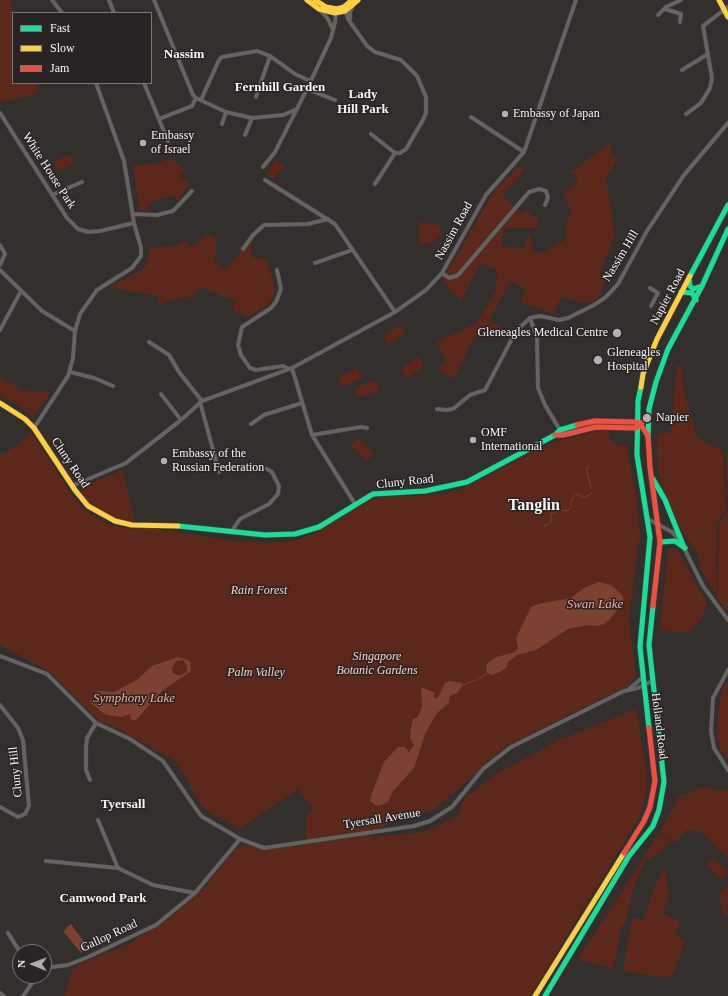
<!DOCTYPE html>
<html>
<head>
<meta charset="utf-8">
<style>
	body { margin:0 }
	#map { position:relative; width:728px; height:996px; overflow:hidden; background:#322f2d; font-family:Georgia,serif }
	canvas { display:block }
	.legend { position:absolute; left:12px; top:12px; width:140px; height:72px; box-sizing:border-box; background:#292423; border:1px solid #7b7776; margin:0; padding:5px 7px; list-style:none; font-size:12px; color:#f7f4f3 }
	.legend li { display:flex; align-items:center; gap:8px; height:20px }
	.legend b { width:20px; border:1px solid #7b7776 }
	.north { position:absolute; left:12px; top:944px; width:40px; height:40px; box-sizing:border-box; background:#292423; border:1px solid #7b7776; border-radius:50%; rotate:271deg; font-size:11px; font-weight:700; line-height:16px; text-align:center; color:#f7f4f3 }
	.north::after { content:''; display:block; margin:auto; width:14px; height:18px; background:#b2afae; clip-path:polygon(50% 0,100% 100%,50% 72%,0 100%) }
</style>
</head>
<body>
<div id="map">
<canvas width="728" height="996"></canvas>
<ul class="legend">
<li><b style="height:5px;background:#16e098"></b>Fast</li>
<li><b style="height:5px;background:#ffcf43"></b>Slow</li>
<li><b style="height:5px;background:#f24e42"></b>Jam</li>
</ul>
<div class="north">N</div>
</div>
<script>
const context = document.querySelector('canvas').getContext('2d');
context.lineJoin = 'round';
function fill(path, color) { context.fillStyle = color; context.fill(path, 'evenodd'); }
const toPath = rows => new Path2D(rows.map(r => 'M' + r).join(''));
function trace(path, color, width, dash) { context.strokeStyle = color; context.lineWidth = width; context.lineCap = dash ? 'butt' : 'round'; context.setLineDash(dash || []); context.stroke(path); }
function drawText(font, color, halo, rows, align = 'center') {
  context.font = font + ' Georgia,serif'; context.lineWidth = 3; context.setLineDash([]); context.textBaseline = 'middle'; context.strokeStyle = halo; context.fillStyle = color; for (const [text, x, y, turn = 0] of rows) {
    context.save(); context.translate(x, y); context.rotate((+turn || 0) * Math.PI / 180); context.textAlign = isNaN(turn) ? turn : align; if (halo) context.strokeText(text, 0, 0); context.fillText(text, 0, 0); context.restore();
  }
}
fill(toPath([
	[0,0,10,0,13,14,13,83,38,83,36,94,0,102],
	[611,142,611,155,617,159,606,179,615,233,600,274,606,278,598,299,584,303,561,297,553,314,520,302,526,290,510,281,489,321,503,328,497,341,481,332,474,338,454,379,437,369,446,361,437,342,476,323,496,291,497,270,480,263,461,301,442,281,494,191,519,166,524,170,502,196,522,213,528,209,530,215,539,217,536,228,504,228,501,246,523,249,529,233,534,253,544,252,566,239,566,223,572,212,563,195,579,181,571,172],
	[70,155,74,165,58,171,54,161],
	[170,158,185,170,180,176,189,184,177,201,175,195,148,203,149,210,140,211,133,166,159,163],
	[276,160,284,166,274,180,266,175],
	[419,222,437,225,440,228,441,236,433,242,419,245],
	[207,234,216,238,215,262,222,268,229,267,253,235,251,258,266,259,275,287,273,297,268,305,247,317,232,310,235,301,202,287,193,296,169,301,157,307,159,296,109,287,141,270,146,266,150,248,174,246,185,241,192,247],
	[401,325,406,333,388,344,383,336],
	[419,357,424,367,406,378,401,368],
	[677,365,681,367,684,392,696,434,701,440,723,451,726,509,717,522,716,595,701,569,698,554,680,528,661,484,658,467,657,433,670,433],
	[357,368,362,378,343,387,338,377],
	[0,376,23,391,51,392,33,418,18,405,0,396],
	[376,380,379,391,358,398,355,387],
	[608,429,610,440,620,446,626,445,636,494,640,535,629,617,636,677,626,687,510,744,488,761,472,777,433,810,392,820,368,837,419,833,431,829,457,816,465,798,495,775,557,741,636,709,645,761,647,790,638,819,530,996,64,996,72,971,78,964,127,945,171,917,205,887,236,848,248,845,265,850,306,844,306,819,313,808,298,789,240,829,212,814,202,806,177,762,117,728,99,721,51,672,0,645,0,453,3,454,20,443,31,432,73,497,87,512,106,524,129,529,152,528,233,541,267,543,293,541,315,533,364,502,374,498,450,493,470,485,538,449,561,440],
	[358,438,374,453,367,461,351,446],
	[726,451,728,451,728,613,717,598,719,525,728,508],
	[122,470,135,521,118,520,106,515,88,504,81,495,82,487],
	[668,548,673,548,679,552,707,604,702,618,690,632,660,631],
	[728,682,728,760,720,749,717,735,718,714,722,692,724,686],
	[704,787,712,788,717,791,719,790,728,790,728,859,700,831,686,830,675,843,660,832,679,796],
	[659,833,671,842,651,859,647,858,635,883,625,923,622,925,613,969,579,960,579,958],
	[714,858,728,872,721,880,707,865],
	[665,867,669,896,662,913,680,922,676,935,685,942,674,971,671,976,659,977,623,971,632,917,643,921,655,886],
	[728,885,728,917,725,916,718,895]
]), '#5d281c');
fill(toPath([
	[599,582,611,585,622,595,623,598,623,603,610,619,604,624,596,626,588,625,568,629,536,650,517,655,508,662,507,667,500,672,492,675,488,673,486,670,487,664,496,657,513,653,518,649,516,638,531,607,538,604,571,598,584,588],
	[178,657,190,661,191,671,163,690,136,720,132,720,130,718,131,714,121,717,106,715,90,702,97,691,114,692,137,680,152,666],
	[183,660,187,666,187,672,179,676,173,673,172,668,176,661],
	[449,681,462,683,461,688,457,693,450,696,449,703,437,713,425,734,414,768,393,791,388,802,378,806,374,804,370,801,371,796,384,762,398,747,405,747,409,752,414,745,410,738,411,727,413,719,417,718,422,707,421,687,435,693,433,697,437,699,445,683],
	[71,924,88,947,81,953,63,931]
]), '#7d4132');
trace(toPath([
	[589,466,586,468,591,488],
	[575,495,578,494],
	[579,495,583,497],
	[584,498,592,493],
	[571,502,574,497],
	[571,505,571,504],
	[561,510,563,510],
	[564,511,568,510,571,507],
	[556,512,560,510],
	[551,523,551,513,554,513],
	[544,526,548,524],
	[478,679,488,673],
	[461,686,475,680]
]), '#7d4132', 1);
const street = toPath([
	[52,0,62,13],
	[109,0,114,13],
	[154,0,193,95,196,98,226,112,252,118,283,115,297,109],
	[665,9,681,14,680,22],
	[320,10,328,19,332,28],
	[345,10,348,19,367,46,375,52,401,60,417,76,426,97,426,113,423,120,406,149,400,153,395,153,371,134],
	[658,15,666,7,681,0],
	[350,20,350,12,353,6],
	[682,70,708,54],
	[144,83,168,141],
	[307,89,335,100],
	[256,97,270,56],
	[201,100,219,60,222,57,257,51,270,56,295,74,310,81],
	[0,113,67,218,78,229,89,232,100,231,134,223],
	[686,114,701,103,710,88,712,78,703,26,728,7],
	[471,117,524,152],
	[159,119,192,106,196,98],
	[222,124,226,112],
	[245,135,252,118],
	[263,167,275,152,307,89,331,38,335,22,336,12],
	[265,180,335,224,395,312],
	[375,184,395,153],
	[52,195,82,182],
	[133,214,157,215,173,211,192,191],
	[0,245,5,254,0,265],
	[243,249,253,235,264,225,308,224,328,219],
	[315,263,352,250],
	[0,270,42,311,75,331],
	[277,270,281,289,276,302,271,308,242,327,238,345,241,355,250,368,256,370,283,366,290,369],
	[442,273,449,278,456,276,459,274,529,192,539,189,546,191,548,198,545,205],
	[650,288,658,293,651,306],
	[530,318,537,338,538,388,545,405,560,430],
	[0,330,21,291],
	[149,342,169,355,179,372,202,401],
	[292,368,312,435,355,504],
	[70,372,94,378,113,386],
	[161,394,181,420],
	[200,402,219,472],
	[437,409,446,410,453,409,470,395,485,390,516,331,530,318,540,316,559,320,568,318,594,305,606,297,618,284,647,231,684,175,728,123],
	[251,424,264,415,302,403],
	[34,428,68,376,73,358,75,331,80,314,97,290,132,268,141,256,141,248,134,223,124,161,96,83],
	[312,435,361,427,367,428],
	[72,486,126,463,181,420,202,401,292,368,395,312,426,290,442,273,486,195,524,152,576,0],
	[648,519,672,532,680,541],
	[231,532,240,519,269,504,278,494,279,486,272,472,267,469,261,469],
	[684,548,703,586,728,620],
	[0,656,47,674,96,723,130,739,163,761,201,816,240,839,264,848,414,826,430,821,452,807,483,769,511,747,624,691,638,688,652,681],
	[728,670,713,698,711,731,714,748,728,770],
	[628,690,642,678],
	[0,705,18,728,23,740,29,806,25,814,18,817,0,807],
	[90,780,86,770,86,747,87,738,96,723],
	[98,820,118,868],
	[46,861,118,868,153,885,195,893],
	[8,933,20,952],
	[44,968,68,965,88,957,156,925,195,893,240,839],
	[0,993,4,996],
	[23,996,37,976]
]);
const fast = toPath([
	[690,276,728,205],
	[689,279,690,286,693,289,702,286],
	[681,292,692,293,696,300],
	[641,387,638,401,637,455,650,537,640,647,649,728],
	[648,437,649,409,656,382,668,349,702,286,728,229],
	[653,479,665,500,683,545],
	[178,526,265,535,295,534,319,527,373,494,425,491,467,482,555,435,560,430,577,425],
	[660,542,675,541,685,548],
	[545,996,629,856,653,826,659,810,664,782,649,645,653,606]
]);
const slow = toPath([
	[307,0,319,9,335,13,345,11,358,0],
	[315,0,326,7,337,9,344,7,352,0],
	[719,0,728,17],
	[641,387,643,374,657,339,690,276],
	[0,403,25,419,34,428,75,490,88,506,115,521,132,525,178,526],
	[535,996,624,853]
]);
const jam = toPath([
	[577,425,595,421,636,422,641,425,648,436],
	[555,435,563,435,596,427,636,428,648,417],
	[648,437,650,467,660,542,653,606],
	[624,853,644,821,650,807,655,781,649,728]
]);
trace(street, '#4e4c4b', 4.5);
trace(fast, '#4e4c4b', 6);
trace(slow, '#4e4c4b', 6);
trace(jam, '#4e4c4b', 6);
trace(street, '#666463', 3.5);
trace(fast, '#16e098', 5);
trace(slow, '#ffcf43', 5);
trace(jam, '#f24e42', 5);
for (const [x, y, r, color] of [
	[505,114,4,"#b2afae"],
	[143,143,4,"#b2afae"],
	[617,333,5,"#b2afae"],
	[598,360,5,"#b2afae"],
	[647,418,5,"#b2afae"],
	[473,440,4,"#b2afae"],
	[164,461,4,"#b2afae"]
]) { const dot = new Path2D(); dot.arc(x, y, r, 0, 2 * Math.PI); context.fillStyle = color; context.fill(dot); trace(dot, '#292423', 1.5); }
drawText('12px', '#f7f4f3', '#292423', [
	["Embassy of Japan",513,114],
	["Embassy",151,136],
	["of Israel",151,150],
	["Gleneagles Medical Centre",608,333,"right"],
	["Gleneagles",607,353],
	["Hospital",607,367],
	["Napier",656,418],
	["OMF",481,433],
	["International",481,447],
	["Embassy of the",172,454],
	["Russian Federation",172,468]
], 'left');
drawText('12px', '#f7f4f3', '#292423', [
	["White House Park",49,171,57],
	["Nassim Road",454,231,-61],
	["Nassim Hill",621,256,-59],
	["Napier Road",668,297,-62],
	["Cluny Road",70,463,56],
	["Cluny Road",405,482,-6],
	["Holland Road",659,726,83],
	["Cluny Hill",16,772,-96],
	["Tyersall Avenue",382,819,-9],
	["Gallop Road",109,936,-25]
]);
drawText('italic 12px', '#fcd2c7', '#292423', [
	["Rain Forest",259,591],
	["Singapore",377,657],
	["Botanic Gardens",377,671],
	["Palm Valley",256,673]
]);
drawText('bold 13px', '#f7f4f3', '#292423', [
	["Nassim",184,55],
	["Fernhill Garden",280,88],
	["Lady",363,95],
	["Hill Park",363,110],
	["Tyersall",123,805],
	["Camwood Park",103,899]
]);
drawText('italic 13px', '#f9aa96', '#292423', [
	["Swan Lake",595,605],
	["Symphony Lake",134,699]
]);
drawText('bold 16px', '#f7f4f3', '#292423', [
	["Tanglin",534,506]
]);
</script>
</body>
</html>
